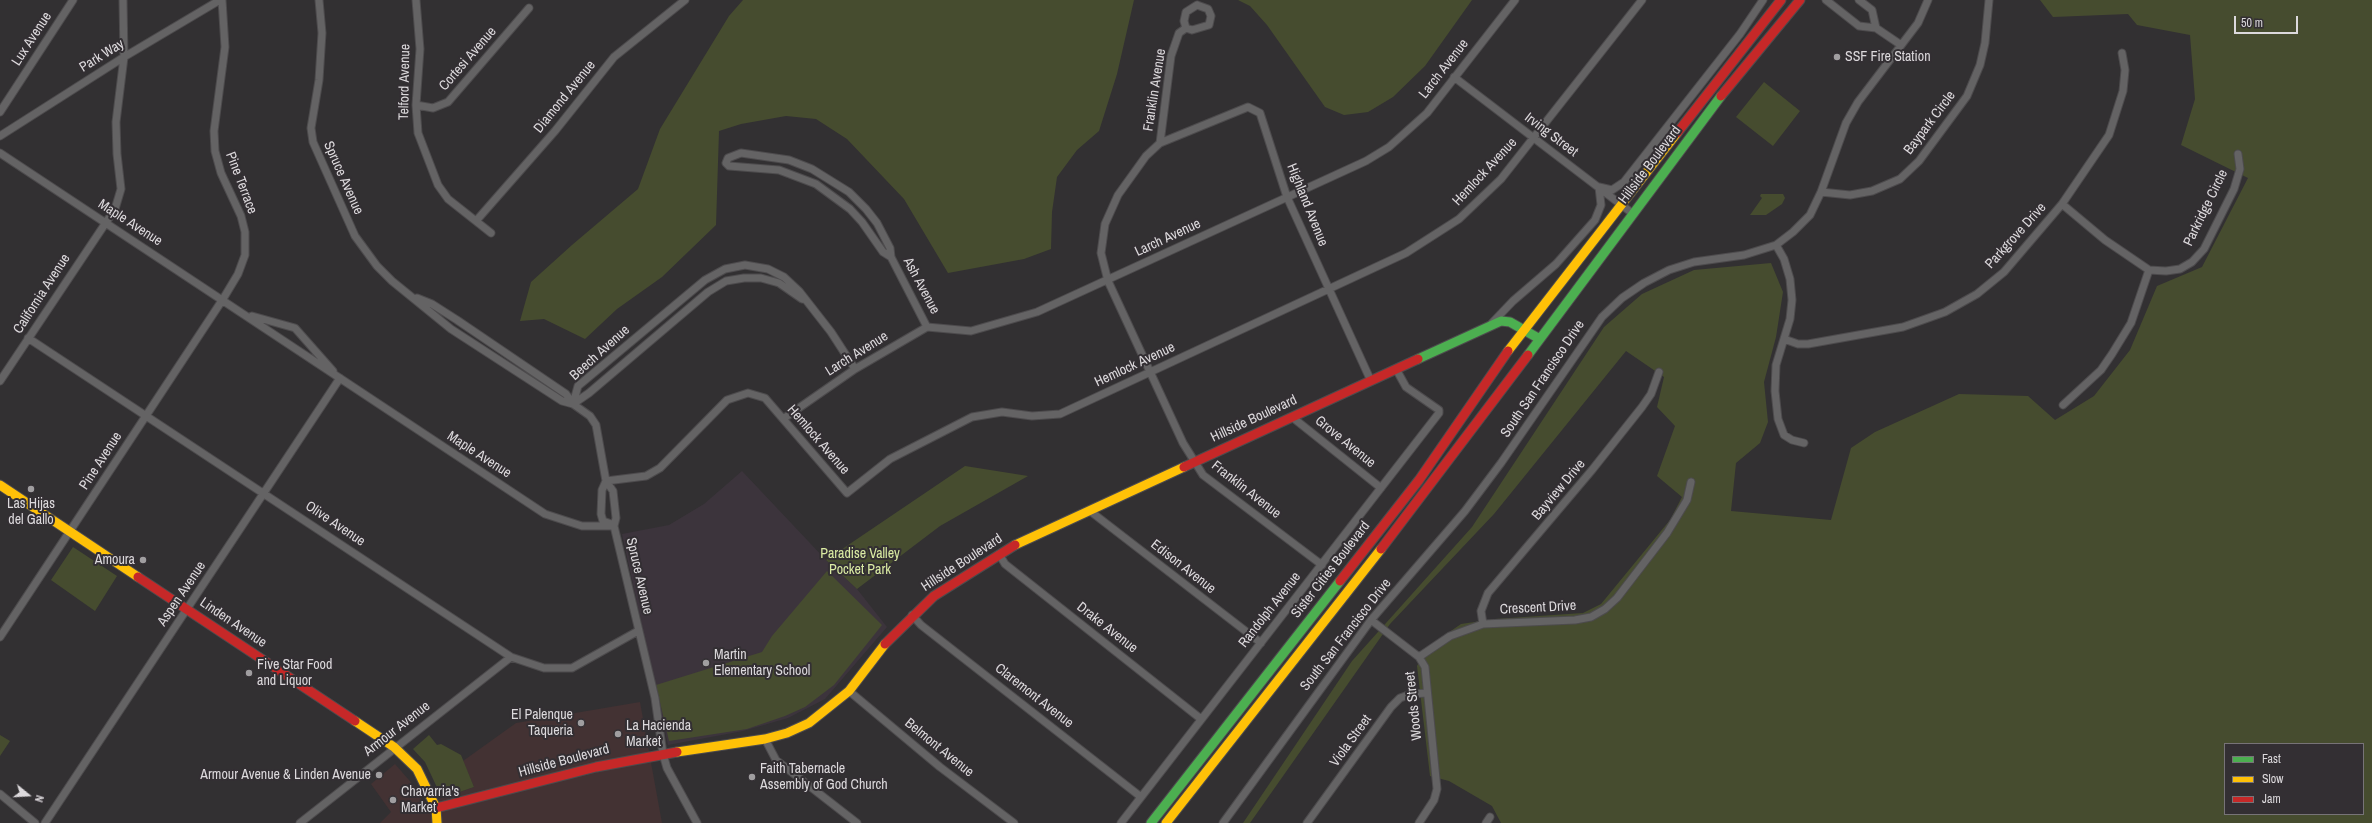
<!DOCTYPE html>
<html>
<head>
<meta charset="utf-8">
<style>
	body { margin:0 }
	#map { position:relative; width:2372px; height:823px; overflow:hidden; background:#323032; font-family:"Archivo Narrow",sans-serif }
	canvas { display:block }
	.legend { position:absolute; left:2224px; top:743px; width:140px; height:72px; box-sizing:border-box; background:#332f33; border:1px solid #777377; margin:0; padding:5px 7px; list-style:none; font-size:12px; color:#dcd9dc }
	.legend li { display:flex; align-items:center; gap:8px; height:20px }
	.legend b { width:20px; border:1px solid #777377 }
	.north { position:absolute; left:8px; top:775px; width:40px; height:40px; -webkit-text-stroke:3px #332f33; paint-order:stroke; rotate:108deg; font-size:11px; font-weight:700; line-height:16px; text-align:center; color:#dcd9dc }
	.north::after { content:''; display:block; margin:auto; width:14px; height:18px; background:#dcd9dc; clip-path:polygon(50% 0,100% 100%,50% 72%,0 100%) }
	.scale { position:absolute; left:2234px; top:16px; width:64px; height:18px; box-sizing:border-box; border:2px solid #dcd9dc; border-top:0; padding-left:5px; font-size:12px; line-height:14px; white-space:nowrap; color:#dcd9dc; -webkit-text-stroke:3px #332f33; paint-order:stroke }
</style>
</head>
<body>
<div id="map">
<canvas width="2372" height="823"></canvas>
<ul class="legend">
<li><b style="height:5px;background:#4caf50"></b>Fast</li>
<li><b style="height:5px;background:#ffc107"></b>Slow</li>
<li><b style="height:5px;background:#c62828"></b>Jam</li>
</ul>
<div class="north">N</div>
<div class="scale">50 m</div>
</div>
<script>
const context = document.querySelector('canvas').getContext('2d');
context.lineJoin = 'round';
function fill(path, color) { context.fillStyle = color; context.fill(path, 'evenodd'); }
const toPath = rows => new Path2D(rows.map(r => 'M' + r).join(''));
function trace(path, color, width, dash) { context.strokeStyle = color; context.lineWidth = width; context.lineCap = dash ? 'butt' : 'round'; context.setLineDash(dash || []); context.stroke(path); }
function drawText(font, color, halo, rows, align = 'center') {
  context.font = font + ' "Archivo Narrow",sans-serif'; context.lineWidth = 4; context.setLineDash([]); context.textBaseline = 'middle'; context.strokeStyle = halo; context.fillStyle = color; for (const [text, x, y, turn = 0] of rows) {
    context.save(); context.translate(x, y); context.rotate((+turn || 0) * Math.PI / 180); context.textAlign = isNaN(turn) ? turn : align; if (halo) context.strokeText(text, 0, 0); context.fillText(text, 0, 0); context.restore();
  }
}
fill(toPath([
	[640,702,662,823,380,823,391,812,371,784,395,764,415,787,424,804,474,787,463,761,516,723]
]), '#433233');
fill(toPath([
	[742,471,826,560,857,589,887,627,825,699,788,718,743,731,668,745,622,534,669,525,704,504]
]), '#3c343c');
fill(toPath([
	[743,0,1134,0,1117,74,1099,131,1077,150,1057,177,1052,212,1051,249,1024,259,948,273,904,199,847,139,816,119,786,116,741,124,719,131,716,225,662,277,617,309,585,339,544,319,520,321,531,282,572,245,638,189,660,129,729,16],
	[1238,0,1472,0,1425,66,1393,97,1368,112,1344,115,1325,107,1267,25,1250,6],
	[2040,0,2372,0,2372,823,1501,823,1492,806,1449,781,1430,776,1417,666,1426,648,1461,624,1495,619,1583,613,1601,604,1670,520,1682,497,1657,476,1675,426,1657,407,1664,377,1626,351,1494,514,1390,624,1250,823,1243,823,1352,661,1472,527,1604,327,1642,294,1694,270,1771,263,1783,292,1776,337,1764,382,1768,422,1760,443,1736,463,1731,511,1831,520,1851,448,1875,432,1959,394,2028,396,2055,420,2094,396,2130,350,2157,286,2202,267,2248,178,2181,145,2195,99,2190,35,2137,25,2128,14,2053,17],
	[2225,744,2363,744,2363,814,2225,814],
	[1764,82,1800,111,1773,146,1736,117],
	[1761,194,1783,194,1785,198,1782,204,1766,215,1750,215,1762,198,1760,196],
	[965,466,1028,476,940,526,857,589,826,560],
	[73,547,117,576,95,611,51,580],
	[827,571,882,625,834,685,805,707,785,716,747,729,669,741,656,685,762,652,772,636],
	[0,735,10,741,0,756],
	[429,735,437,745,441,744,461,755,474,787,442,798,425,762,413,749]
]), '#464c2f');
const street = toPath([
	[319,0,322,33,319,80,311,128,313,142,355,236,377,266,392,281,451,329,562,401,573,404,590,416,596,425,606,481,613,491,616,518,614,526,655,698,663,754,667,768,697,823],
	[416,0,420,49,416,105,418,133,438,185,448,199,491,233],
	[1826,0,1859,26,1876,28,1901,45],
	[1859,0,1872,10,1876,28],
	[1197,5,1208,9,1211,16,1209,25,1192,30,1186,28,1184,21,1186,12,1197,5],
	[1186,28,1179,33,1171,56,1160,143,1146,156,1118,195,1105,224,1101,253,1108,281,1183,443,1203,475,1322,565],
	[1454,77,1632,213],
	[416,105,433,108,448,102,529,8],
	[0,112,73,0],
	[0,136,124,57,220,0],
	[1160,143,1248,107,1260,113,1287,197,1371,381],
	[0,153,545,514,582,526,614,526],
	[1599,187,1612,190,1624,182,1740,34,1763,0],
	[1821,192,1850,195,1872,191,1900,179,1919,161,1967,96,1980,65,1985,43,1989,0],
	[2062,204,2105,240,2149,270,2166,271,2180,269,2192,262,2204,249,2234,189,2240,169,2238,154],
	[476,221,555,131,614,57,685,0],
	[1776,245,1784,259,1790,279,1792,300,1790,319,1776,365,1775,391,1778,419,1784,435,1792,440,1804,443],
	[891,257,883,252,862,222,850,209,816,184,779,170,729,166,726,163,728,158,741,153,789,160,812,169,849,192,866,209,877,223,890,248,891,257,927,327],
	[417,298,432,304,457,320,566,394,573,404],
	[252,316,295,328,333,371],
	[1492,323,1513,301,1556,264,1595,220,1601,205,1599,187],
	[28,338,511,657,544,668,572,668,638,631],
	[1784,339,1798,344,1808,344,1903,327,1945,312,1977,294,2004,272,2062,204,2109,135,2123,91,2125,70,2122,53],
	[0,381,115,209,121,189,117,154,116,122,124,57,123,0],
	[573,404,578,386,705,280,725,269,745,265,768,269,784,277,799,291,831,332,855,369],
	[573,404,589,393,708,292,726,281,744,278,761,278,779,283,802,299],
	[2063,405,2101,370,2112,354,2131,323,2149,270],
	[1292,417,1381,488],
	[783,419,855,369,927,327,971,331,1037,312,1366,161,1389,147,1427,113,1515,0],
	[606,481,646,476,660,468,727,400,748,393,765,398,847,493,890,459,972,417,1002,412,1032,416,1060,414,1406,253,1459,219,1501,179,1642,0],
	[606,481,602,490,601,514,603,521,614,525],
	[1090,511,1261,643],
	[999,554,1005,564,1201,719],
	[912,615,921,625,1141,797],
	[1371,620,1419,657,1425,667,1437,789,1434,800,1419,823],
	[1483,624,1481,611,1488,593,1592,470,1642,407,1651,394,1659,372],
	[0,637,223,299,238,274,245,255,245,232,241,216,221,173,215,151,214,131,225,47,222,0],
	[1419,657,1450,636,1483,624,1575,620,1591,617,1605,609,1617,598,1667,533,1687,500,1691,482],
	[849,691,940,767,1014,823],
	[765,739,776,760,857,823],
	[0,794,35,823],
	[45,823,340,378],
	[300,823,511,657],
	[1121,823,1439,413,1439,410,1406,387,1396,369],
	[1223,823,1371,620,1465,511,1501,463,1602,317,1622,298,1644,283,1669,270,1694,262,1744,255,1776,245,1793,232,1810,215,1821,192,1846,123,1858,102,1918,23,1928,0],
	[1307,823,1391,707,1400,698,1411,694,1427,693],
	[1486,823,1490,817]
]);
const fast = toPath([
	[1528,355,1721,96],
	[1418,359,1501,321,1510,322,1538,338],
	[1151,823,1340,581]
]);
const slow = toPath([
	[1508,351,1677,133],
	[0,485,138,577],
	[1015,545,1184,467],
	[355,721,394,747,417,769,436,808,437,823],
	[677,752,765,739,787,733,809,723,849,691,885,644],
	[1166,823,1381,549]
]);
const jam = toPath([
	[1721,96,1800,0],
	[1677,133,1781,0],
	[1184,467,1418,359],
	[1381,549,1528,355],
	[138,577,355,721],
	[1340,581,1419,480,1508,351],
	[885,644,934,596,1015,545],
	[436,808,596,767,677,752]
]);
trace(street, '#4d4b4d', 9);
trace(fast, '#4d4b4d', 11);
trace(slow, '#4d4b4d', 11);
trace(jam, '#4d4b4d', 11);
trace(street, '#646364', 7);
trace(fast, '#4caf50', 9);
trace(slow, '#ffc107', 9);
trace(jam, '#c62828', 9);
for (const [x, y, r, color] of [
	[1837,57,4,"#a09ea0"],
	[31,489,4,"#a09ea0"],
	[143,560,4,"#a09ea0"],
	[706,663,4,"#a09ea0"],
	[249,673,4,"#a09ea0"],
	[581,723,4,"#a09ea0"],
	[618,734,4,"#a09ea0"],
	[379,775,4,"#a09ea0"],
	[752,777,4,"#a09ea0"],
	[393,800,4,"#a09ea0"]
]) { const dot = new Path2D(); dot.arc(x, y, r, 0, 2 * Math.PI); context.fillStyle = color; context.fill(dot); trace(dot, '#332f33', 1.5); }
drawText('14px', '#dcd9dc', '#332f33', [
	["Lux Avenue",32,39,-57],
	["Park Way",102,56,-32],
	["Cortesi Avenue",468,59,-49],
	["Larch Avenue",1444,69,-52],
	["Telford Avenue",405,82,-89],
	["Franklin Avenue",1155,90,-81],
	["Diamond Avenue",565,97,-51],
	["Baypark Circle",1930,123,-53],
	["Irving Street",1551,135,37],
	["Hillside Boulevard",1650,165,-53],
	["Hemlock Avenue",1485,172,-47],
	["Spruce Avenue",343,178,66],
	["Pine Terrace",241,183,69],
	["Highland Avenue",1307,205,68],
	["Parkridge Circle",2206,208,-64],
	["Maple Avenue",130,223,33],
	["Parkgrove Drive",2016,236,-48],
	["Larch Avenue",1168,238,-25],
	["Ash Avenue",921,286,62],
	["California Avenue",42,294,-57],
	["Beech Avenue",600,353,-42],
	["Larch Avenue",857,354,-32],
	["Hemlock Avenue",1135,365,-25],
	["South San Francisco Drive",1543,379,-56],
	["Hillside Boulevard",1254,419,-25],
	["Hemlock Avenue",818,440,49],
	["Grove Avenue",1345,442,39],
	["Maple Avenue",479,455,33],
	["Pine Avenue",101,461,-57],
	["Franklin Avenue",1246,490,38],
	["Bayview Drive",1559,490,-50],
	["Olive Avenue",335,524,34],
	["Hillside Boulevard",962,563,-33],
	["Edison Avenue",1183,567,38],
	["Sister Cities Boulevard",1331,570,-52],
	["Spruce Avenue",639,576,77],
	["Aspen Avenue",182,594,-56],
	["Crescent Drive",1538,608,-3],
	["Randolph Avenue",1270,610,-52],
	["Linden Avenue",233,623,34],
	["Drake Avenue",1107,628,38],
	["South San Francisco Drive",1346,635,-52],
	["Claremont Avenue",1034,696,38],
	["Woods Street",1414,706,-96],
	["Armour Avenue",397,729,-38],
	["Viola Street",1351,741,-54],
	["Belmont Avenue",939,748,39],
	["Hillside Boulevard",564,761,-15]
]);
drawText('14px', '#dcd9dc', '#332f33', [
	["SSF Fire Station",1845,57],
	["Las Hijas",31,504,"center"],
	["del Gallo",31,520,"center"],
	["Amoura",135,560,"right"],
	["Martin",714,655],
	["Elementary School",714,671],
	["Five Star Food",257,665],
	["and Liquor",257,681],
	["El Palenque",573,715,"right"],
	["Taqueria",573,731,"right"],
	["La Hacienda",626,726],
	["Market",626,742],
	["Faith Tabernacle",760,769],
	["Assembly of God Church",760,785],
	["Armour Avenue & Linden Avenue",371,775,"right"],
	["Chavarria's",401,792],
	["Market",401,808]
], 'left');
drawText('14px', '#daeba3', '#332f33', [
	["Paradise Valley",860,554],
	["Pocket Park",860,570]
]);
</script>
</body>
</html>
